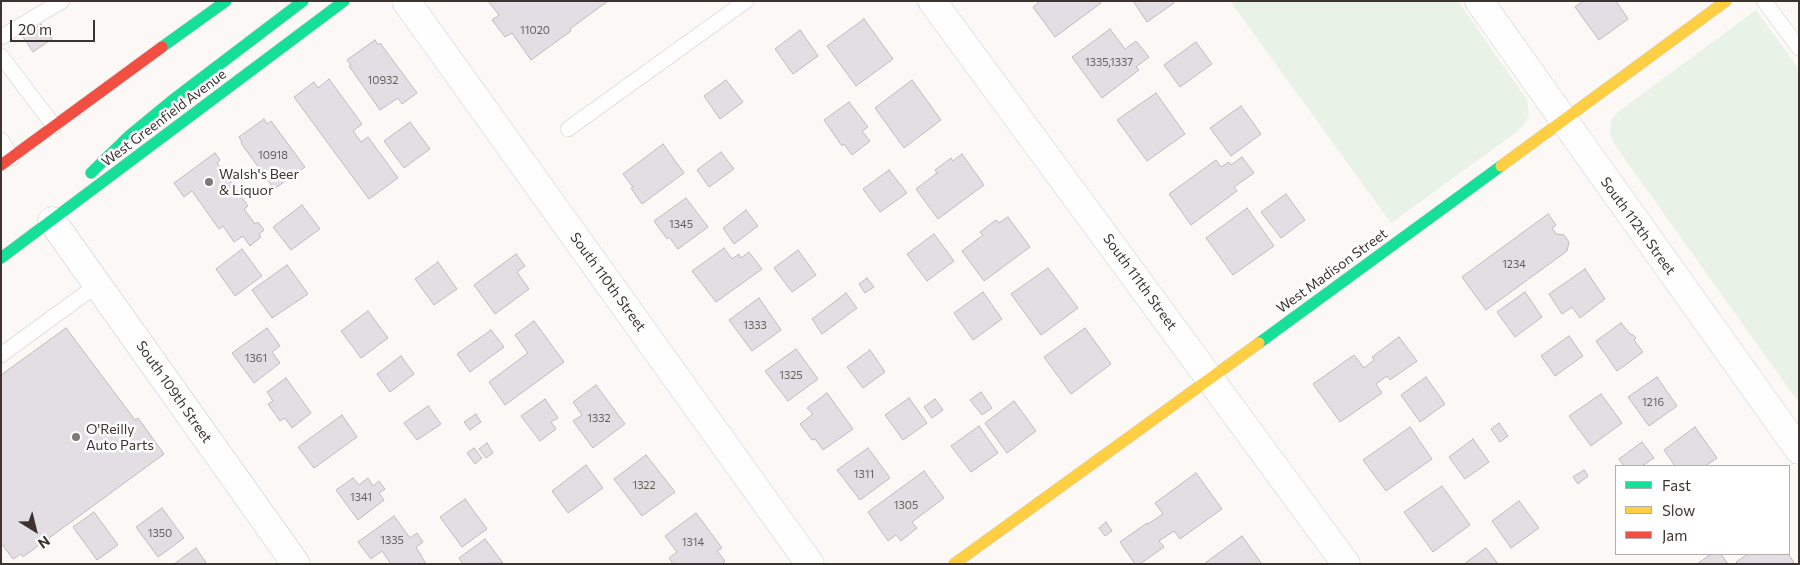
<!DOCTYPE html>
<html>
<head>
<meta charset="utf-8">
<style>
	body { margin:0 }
	#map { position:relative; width:1800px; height:565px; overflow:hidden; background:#fbf8f6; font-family:Commissioner,sans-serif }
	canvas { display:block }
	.frame { position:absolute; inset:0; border:2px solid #3d332f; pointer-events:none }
	.legend { position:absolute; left:1615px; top:465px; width:175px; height:90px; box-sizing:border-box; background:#fff; border:1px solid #b1adac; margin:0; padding:6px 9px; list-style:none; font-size:15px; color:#3d332f }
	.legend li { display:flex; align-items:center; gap:10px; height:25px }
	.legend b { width:25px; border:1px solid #b1adac }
	.north { position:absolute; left:10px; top:505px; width:50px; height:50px; -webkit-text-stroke:4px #fff; paint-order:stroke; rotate:144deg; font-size:14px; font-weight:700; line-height:20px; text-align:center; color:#3d332f }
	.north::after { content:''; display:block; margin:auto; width:18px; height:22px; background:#3d332f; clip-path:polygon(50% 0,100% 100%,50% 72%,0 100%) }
	.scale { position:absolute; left:10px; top:20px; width:85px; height:22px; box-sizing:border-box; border:2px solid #3d332f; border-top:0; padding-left:6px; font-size:15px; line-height:18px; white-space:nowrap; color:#3d332f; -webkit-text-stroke:4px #fff; paint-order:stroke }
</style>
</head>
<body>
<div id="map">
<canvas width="1800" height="565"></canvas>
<div class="frame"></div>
<ul class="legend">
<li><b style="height:6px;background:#16e098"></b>Fast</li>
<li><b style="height:6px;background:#ffcf43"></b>Slow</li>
<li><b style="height:6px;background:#f24e42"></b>Jam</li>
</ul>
<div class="north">N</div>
<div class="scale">20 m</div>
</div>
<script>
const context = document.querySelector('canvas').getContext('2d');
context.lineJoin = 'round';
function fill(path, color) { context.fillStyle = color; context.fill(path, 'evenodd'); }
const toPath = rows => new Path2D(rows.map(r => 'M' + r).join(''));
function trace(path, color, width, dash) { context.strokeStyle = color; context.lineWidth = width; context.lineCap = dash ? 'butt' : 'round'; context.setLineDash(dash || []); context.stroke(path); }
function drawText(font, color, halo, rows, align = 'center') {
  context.font = font + ' Commissioner,sans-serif'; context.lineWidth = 5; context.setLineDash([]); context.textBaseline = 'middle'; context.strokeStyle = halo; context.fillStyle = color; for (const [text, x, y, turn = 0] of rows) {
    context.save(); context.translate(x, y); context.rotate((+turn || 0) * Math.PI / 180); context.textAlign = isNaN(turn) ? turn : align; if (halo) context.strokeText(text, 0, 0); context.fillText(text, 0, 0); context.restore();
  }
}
fill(toPath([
	[1230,1,1458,1,1527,100,1529,115,1525,123,1518,131,1391,223],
	[1756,10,1799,69,1799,403,1615,145,1610,133,1611,120,1618,112]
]), '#e9f2e6');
const building = toPath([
	[488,1,608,1,570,29,571,31,531,60,512,33,505,37,492,20,499,15,488,1],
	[1040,1,1099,1,1101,3,1055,37,1033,7,1040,1],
	[1133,1,1173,1,1174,3,1147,22,1133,1],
	[1583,1,1616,1,1628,19,1599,40,1575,7,1583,1],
	[864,19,893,59,856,86,827,46,864,19],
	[41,24,52,39,33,52,23,37,41,24],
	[1110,29,1125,49,1136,41,1149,57,1136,67,1139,70,1102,98,1072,57,1110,29],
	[800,30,818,56,793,74,775,49,800,30],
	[375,40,378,45,380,43,417,93,402,104,398,98,380,110,349,66,351,65,347,60,375,40],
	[1196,42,1212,64,1180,87,1164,65,1196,42],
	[329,79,362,124,353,131,361,142,368,137,398,178,369,199,294,97,314,82,318,88,329,79],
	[726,80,743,102,720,119,704,96,726,80],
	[912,80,941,120,904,148,875,108,912,80],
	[1156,93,1185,134,1147,161,1117,120,1156,93],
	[849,102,868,127,862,131,870,141,852,155,844,144,842,146,824,120,849,102],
	[1241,106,1261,134,1231,156,1210,128,1241,106],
	[264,119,267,124,271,121,305,167,274,189,241,143,242,142,239,137,264,119],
	[410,122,430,149,404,168,384,141,410,122],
	[663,144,684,173,642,204,631,188,633,187,623,174,663,144],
	[721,152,734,169,709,187,697,170,721,152],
	[215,153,220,160,217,163,248,206,244,209,255,224,258,222,264,230,259,234,261,237,250,246,243,236,234,242,223,226,219,229,192,191,184,197,174,183,215,153],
	[962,154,984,185,938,219,916,189,937,173,935,170,951,158,953,161,962,154],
	[1242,157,1254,173,1234,187,1237,191,1191,225,1169,194,1216,160,1221,167,1229,162,1231,165,1242,157],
	[889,170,907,193,880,212,863,189,889,170],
	[1286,194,1305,220,1281,238,1261,212,1286,194],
	[686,198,708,227,678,249,669,237,667,239,654,221,686,198],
	[302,205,320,229,291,250,273,227,302,205],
	[1247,208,1274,246,1233,275,1206,238,1247,208],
	[746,210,758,226,734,244,723,228,746,210],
	[1548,214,1556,225,1552,228,1556,234,1564,235,1569,242,1567,251,1486,310,1462,277,1548,214],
	[1008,217,1030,247,984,281,962,251,983,235,980,232,996,220,999,223,1008,217],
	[934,234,954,261,927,281,907,254,934,234],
	[724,248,732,259,739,254,741,258,749,252,762,269,716,302,692,271,724,248],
	[242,249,262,276,235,296,216,269,242,249],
	[798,250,816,275,792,292,774,268,798,250],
	[516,254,525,266,517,272,529,289,495,314,474,285,516,254],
	[438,262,457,289,434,305,415,279,438,262],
	[287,265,308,294,272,318,252,290,287,265],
	[1048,268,1078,308,1041,335,1011,294,1048,268],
	[1585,269,1605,299,1580,318,1572,307,1562,314,1549,294,1585,269],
	[867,278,874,287,865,293,859,284,867,278],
	[983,292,1002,319,973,340,954,313,983,292],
	[1525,292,1542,317,1515,337,1497,312,1525,292],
	[846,293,857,308,822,334,812,319,846,293],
	[759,298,781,330,752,351,729,320,759,298],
	[368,311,388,338,361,358,341,331,368,311],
	[534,321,564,362,505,405,489,382,528,353,515,335,534,321],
	[1621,323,1631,335,1632,334,1636,338,1634,340,1643,352,1617,371,1596,341,1621,323],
	[66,328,135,420,138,418,164,454,23,557,21,554,13,559,1,543,1,375,66,328],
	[267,328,280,346,272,352,280,363,254,383,232,353,267,328],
	[1085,328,1111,364,1071,394,1044,357,1085,328],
	[491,330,504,347,470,372,457,354,491,330],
	[1569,336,1583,356,1555,376,1541,356,1569,336],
	[1399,337,1417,361,1390,380,1387,376,1376,384,1382,393,1340,422,1313,384,1354,355,1364,368,1374,360,1372,357,1399,337],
	[796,349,818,379,788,401,765,371,796,349],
	[870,350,885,372,863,388,847,367,870,350],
	[401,356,414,374,390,392,377,374,401,356],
	[1426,377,1445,404,1420,422,1401,395,1426,377],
	[1657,377,1677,406,1649,426,1628,397,1657,377],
	[286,378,311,413,292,428,285,418,280,421,268,404,273,401,267,392,286,378],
	[596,385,625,424,593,448,573,421,582,415,573,402,596,385],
	[981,392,992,408,982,415,970,400,981,392],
	[827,393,853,429,823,450,815,439,812,440,800,424,813,414,807,408,827,393],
	[1601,394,1622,423,1591,446,1569,416,1601,394],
	[909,398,927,423,903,440,885,415,909,398],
	[545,399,558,418,551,422,556,429,540,441,521,416,545,399],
	[935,399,943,410,932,418,924,407,935,399],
	[1014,401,1036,431,1007,453,985,423,1014,401],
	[428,406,441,424,417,440,404,423,428,406],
	[476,414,481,422,470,430,464,422,476,414],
	[342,415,357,437,314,468,298,447,342,415],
	[1499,423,1508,436,1500,442,1491,429,1499,423],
	[979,426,998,453,971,472,951,446,979,426],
	[1410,427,1432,459,1386,491,1363,460,1410,427],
	[1695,427,1717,458,1705,466,1675,466,1664,450,1695,427],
	[1473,439,1489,462,1465,479,1449,457,1473,439],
	[1642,442,1654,458,1642,466,1624,466,1619,459,1642,442],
	[487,443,493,453,486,458,479,449,487,443],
	[474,448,482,458,475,464,467,453,474,448],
	[868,448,890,478,860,500,837,470,868,448],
	[646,455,675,492,642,516,614,479,646,455],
	[586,465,603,488,568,513,552,491,586,465],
	[1584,470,1588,476,1578,484,1573,477,1584,470],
	[924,471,944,498,912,522,917,528,901,541,896,535,888,541,868,512,924,471],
	[1196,473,1222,509,1180,539,1174,531,1159,541,1164,547,1140,564,1135,564,1120,542,1147,523,1148,524,1163,514,1155,503,1196,473],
	[353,478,359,485,368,478,373,486,379,481,385,489,379,493,384,500,358,520,336,490,353,478],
	[1442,486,1470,525,1433,552,1404,512,1442,486],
	[465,499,487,529,462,547,440,517,465,499],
	[1519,501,1539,528,1511,548,1492,521,1519,501],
	[162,508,184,538,158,557,136,527,162,508],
	[94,512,118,545,97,560,73,527,94,512],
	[696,513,722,548,717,551,725,561,722,564,673,564,669,558,677,552,665,536,696,513],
	[394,516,410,538,417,533,423,542,416,547,426,564,391,564,382,551,371,559,358,542,394,516],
	[1106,522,1112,531,1105,536,1099,528,1106,522],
	[1242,536,1262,564,1205,564,1205,563,1242,536],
	[485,539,503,563,463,564,459,558,485,539],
	[196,548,207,564,174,564,196,548],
	[1486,548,1498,564,1464,564,1486,548],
	[1711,554,1721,554,1728,564,1697,564,1711,554],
	[1748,554,1788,554,1794,562,1791,564,1738,564,1736,562,1748,554]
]);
fill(building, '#e3dee3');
trace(building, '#bebabd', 1);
const lane = toPath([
	[1764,1,1799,48],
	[1,37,62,1],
	[1,56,54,126],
	[568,129,746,1],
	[1,140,12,158],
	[1,355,97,285]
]);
const street = toPath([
	[406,1,810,564],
	[932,1,1346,564],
	[1479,1,1799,450],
	[52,221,296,564]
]);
const fast = toPath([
	[162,47,226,1],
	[91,173,129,136,174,99,303,1],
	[1,258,344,1],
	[1259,343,1501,166]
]);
const slow = toPath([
	[1501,166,1726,1],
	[954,564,1259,343]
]);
const jam = toPath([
	[1,165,162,47]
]);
trace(lane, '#d2ccc9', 16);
trace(street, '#d2ccc9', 29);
trace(fast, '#d2ccc9', 12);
trace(slow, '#d2ccc9', 12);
trace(jam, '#d2ccc9', 12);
trace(lane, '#fefefe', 15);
trace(street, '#fefefe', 28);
trace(fast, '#16e098', 11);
trace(slow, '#ffcf43', 11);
trace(jam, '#f24e42', 11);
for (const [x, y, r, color] of [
	[209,182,5,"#807875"],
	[76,437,5,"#807875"]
]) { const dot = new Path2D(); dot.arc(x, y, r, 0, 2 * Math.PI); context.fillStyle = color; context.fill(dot); trace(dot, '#fff', 2); }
drawText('11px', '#665e5c', null, [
	["11020",535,30],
	["1335,1337",1109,62],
	["10932",383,80],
	["10918",273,155],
	["1345",681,224],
	["1234",1514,264],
	["1333",755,325],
	["1361",256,358],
	["1325",791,375],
	["1216",1653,402],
	["1332",599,418],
	["1311",864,474],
	["1322",644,485],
	["1341",361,497],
	["1305",906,505],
	["1350",160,533],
	["1335",392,540],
	["1314",693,542]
]);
drawText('14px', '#3d332f', '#fff', [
	["West Greenfield Avenue",164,118,-37],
	["South 112th Street",1638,226,54],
	["West Madison Street",1332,271,-36],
	["South 110th Street",608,282,54],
	["South 111th Street",1140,282,54],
	["South 109th Street",174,392,55]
]);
drawText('14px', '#3d332f', '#fff', [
	["Walsh's Beer",219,174],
	["& Liquor",219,190],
	["O'Reilly",86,429],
	["Auto Parts",86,445]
], 'left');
</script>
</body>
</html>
